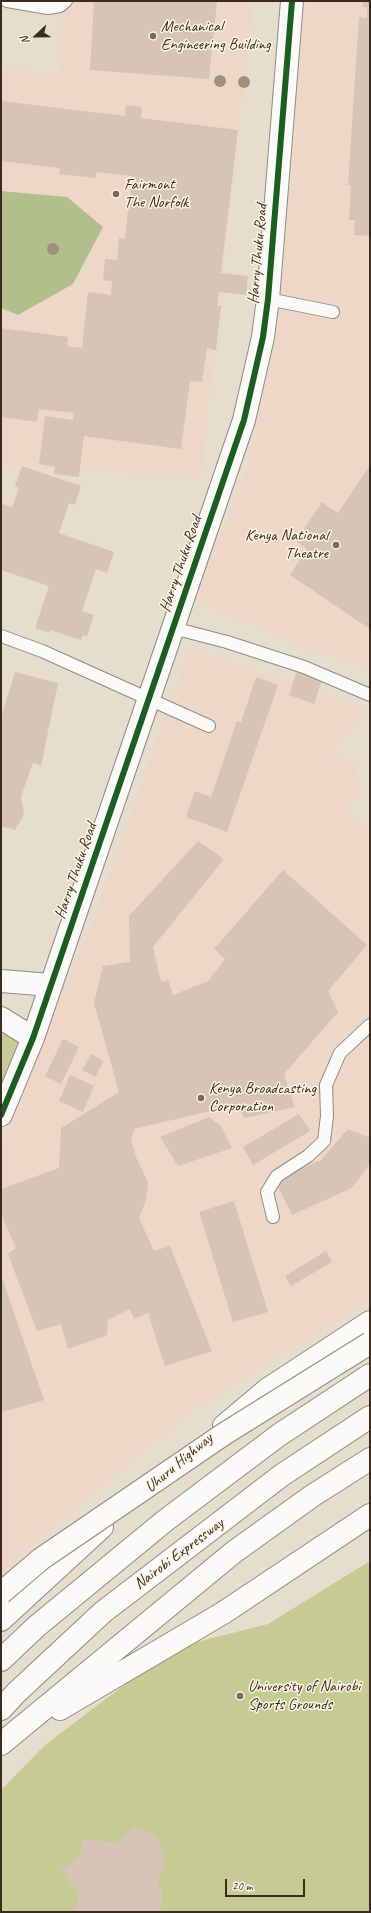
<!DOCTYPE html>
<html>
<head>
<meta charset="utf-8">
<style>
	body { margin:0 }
	#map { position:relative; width:371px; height:1913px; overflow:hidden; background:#e7ddcd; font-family:Caveat,sans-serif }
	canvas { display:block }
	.frame { position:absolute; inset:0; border:2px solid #3b2a1e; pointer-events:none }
	.north { position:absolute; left:16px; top:16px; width:40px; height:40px; -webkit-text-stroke:3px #fcf5e5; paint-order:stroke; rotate:248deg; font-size:11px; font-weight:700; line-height:16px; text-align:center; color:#3b2a1e }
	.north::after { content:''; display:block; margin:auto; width:14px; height:18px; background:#3b2a1e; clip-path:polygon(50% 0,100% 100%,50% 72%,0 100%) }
	.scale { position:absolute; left:225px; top:1879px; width:80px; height:18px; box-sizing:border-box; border:2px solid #3b2a1e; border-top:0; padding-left:5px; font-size:12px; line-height:14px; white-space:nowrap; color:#3b2a1e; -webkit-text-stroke:3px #fcf5e5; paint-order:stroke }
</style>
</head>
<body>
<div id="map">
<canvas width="371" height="1913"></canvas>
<div class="frame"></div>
<div class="north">N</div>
<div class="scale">20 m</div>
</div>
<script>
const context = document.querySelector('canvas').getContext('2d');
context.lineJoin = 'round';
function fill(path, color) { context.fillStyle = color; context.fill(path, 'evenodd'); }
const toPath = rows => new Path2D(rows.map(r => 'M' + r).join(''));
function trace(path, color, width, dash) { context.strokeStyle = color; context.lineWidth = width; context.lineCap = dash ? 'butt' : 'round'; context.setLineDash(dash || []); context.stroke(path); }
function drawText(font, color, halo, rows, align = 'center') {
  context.font = font + ' Caveat,sans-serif'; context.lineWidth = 3; context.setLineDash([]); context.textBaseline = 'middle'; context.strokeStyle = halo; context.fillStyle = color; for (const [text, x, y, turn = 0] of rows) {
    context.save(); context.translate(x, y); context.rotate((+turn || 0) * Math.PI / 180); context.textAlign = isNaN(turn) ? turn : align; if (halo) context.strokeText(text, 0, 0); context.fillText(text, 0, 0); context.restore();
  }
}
fill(toPath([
	[1,1,253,1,201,479,1,465,1,67,61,74,62,15,1,9],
	[305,1,370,1,370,668,308,650,191,598,245,476,276,337,286,240],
	[189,648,369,709,330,754,355,762,362,795,345,809,370,831,370,1302,280,1355,184,1417,49,1530,1,1574,1,1142,88,934]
]), '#efd7c8');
fill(toPath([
	[1,1018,33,1038,1,1115],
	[370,1561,370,1912,1,1912,1,1790,45,1745,173,1648,268,1624]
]), '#c5cb92');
fill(toPath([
	[1,191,67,197,103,227,73,284,18,315,1,308]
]), '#b2be8c');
fill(toPath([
	[94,1,217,1,209,79,90,70],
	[363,1,370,1,370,236,354,235,355,220,349,220,351,185,348,185,359,17,367,18,367,7,362,7],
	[1,101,125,116,126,105,142,107,141,118,238,130,221,273,248,276,246,295,219,292,217,306,221,306,216,350,207,348,202,382,190,381,181,449,84,436,79,477,54,474,55,467,39,464,45,416,73,420,74,413,39,409,37,422,1,417,1,328,68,337,67,346,82,348,88,292,111,295,112,281,103,280,105,259,117,260,119,238,125,239,132,176,96,172,96,178,59,174,60,168,1,161],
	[370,465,370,629,290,575,307,549,296,541,322,502,338,513],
	[22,466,81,486,75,505,69,503,59,533,114,552,107,573,96,569,82,611,94,615,87,636,83,635,81,640,51,630,50,633,35,628,49,586,1,570,1,503,12,507,19,488,15,486],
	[297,671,322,680,314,704,289,695],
	[15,672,58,683,41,766,33,762,21,797,24,814,15,830,1,826,1,718],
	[256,677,278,685,227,832,186,817,195,791,211,797,237,721,241,722],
	[198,841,224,859,153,947,161,982,168,980,173,995,208,981,225,959,214,949,283,870,367,945,328,991,338,1012,284,1074,295,1107,245,1118,236,1105,134,1129,131,1139,136,1157,148,1182,146,1200,139,1218,154,1251,170,1246,212,1351,165,1366,148,1313,134,1319,130,1309,108,1320,107,1335,68,1349,61,1324,37,1331,8,1254,16,1248,1,1214,1,1189,59,1168,61,1128,119,1092,94,1003,103,966,130,962,129,916],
	[63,1039,79,1047,61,1084,45,1076],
	[91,1054,104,1061,95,1077,82,1070],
	[70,1075,94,1086,83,1112,59,1101],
	[299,1114,310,1131,253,1165,243,1147],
	[209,1117,221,1126,232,1148,178,1166,160,1137],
	[348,1129,370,1138,370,1163,352,1188,292,1215,275,1180,321,1160],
	[234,1201,268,1312,233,1322,199,1212],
	[326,1251,332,1262,291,1286,285,1276],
	[1,1275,44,1400,3,1412,1,1405],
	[136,1827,148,1831,158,1839,164,1853,165,1868,157,1882,162,1892,162,1906,157,1912,74,1912,79,1893,60,1871,77,1858,84,1839,118,1843]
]), '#d6c4b4');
const lane = toPath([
	[7,1,48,8,60,6,66,1],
	[268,299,333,312],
	[173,628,227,642,304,667,370,695],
	[1,636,42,651,209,726],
	[273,1217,267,1192,277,1176,308,1156,324,1141,327,1116,326,1085,340,1053,370,1025]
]);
const street = toPath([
	[1,981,51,985],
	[1,1018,33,1038],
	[1,1115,33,1038,244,420,263,337,268,299,292,1]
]);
const highway = toPath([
	[224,1426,268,1389,370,1322],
	[1,1620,102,1527],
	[1,1660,37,1626,166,1520,279,1435,370,1375],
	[1,1709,17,1692,103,1612,282,1475,370,1417],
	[60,1709,223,1613,370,1515],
	[1,1744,234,1552,312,1496,370,1459]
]);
trace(lane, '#928a80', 14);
trace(street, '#928a80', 24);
trace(highway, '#928a80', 24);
trace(lane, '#fbfaf8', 12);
trace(street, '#fbfaf8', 22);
trace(highway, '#fbfaf8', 22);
const highwayBridge = toPath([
	[1,1593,41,1559,224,1434,370,1343]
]);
trace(highwayBridge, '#928a80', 24, []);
trace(highwayBridge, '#fbfaf8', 22);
trace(toPath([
	[1,1115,33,1038,244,420,263,337,268,299,292,1]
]), '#1b5e20', 6);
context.fillStyle = '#9b9378';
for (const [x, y] of [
	[220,81],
	[244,82],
	[53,249]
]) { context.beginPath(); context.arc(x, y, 6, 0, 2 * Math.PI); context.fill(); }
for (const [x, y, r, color] of [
	[153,36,4,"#77695b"],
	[116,194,4,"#77695b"],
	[336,545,4,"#77695b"],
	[201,1098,4,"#77695b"],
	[240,1696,4,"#77695b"]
]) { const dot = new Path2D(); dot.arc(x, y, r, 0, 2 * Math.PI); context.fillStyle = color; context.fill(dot); trace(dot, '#fcf5e5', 1.5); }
drawText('16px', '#3b2a1e', '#fcf5e5', [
	["Mechanical",161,27],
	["Engineering Building",161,45],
	["Fairmont",124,185],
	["The Norfolk",124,203],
	["Kenya National",328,536,"right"],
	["Theatre",328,554,"right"],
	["Kenya Broadcasting",209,1089],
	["Corporation",209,1107],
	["University of Nairobi",248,1687],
	["Sports Grounds",248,1705]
], 'left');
drawText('16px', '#3b2a1e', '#fcf5e5', [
	["Harry Thuku Road",258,254,-85],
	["Harry Thuku Road",181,564,-71],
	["Harry Thuku Road",76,871,-71],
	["Uhuru Highway",179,1463,-40],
	["Nairobi Expressway",179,1554,-37]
]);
</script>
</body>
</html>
